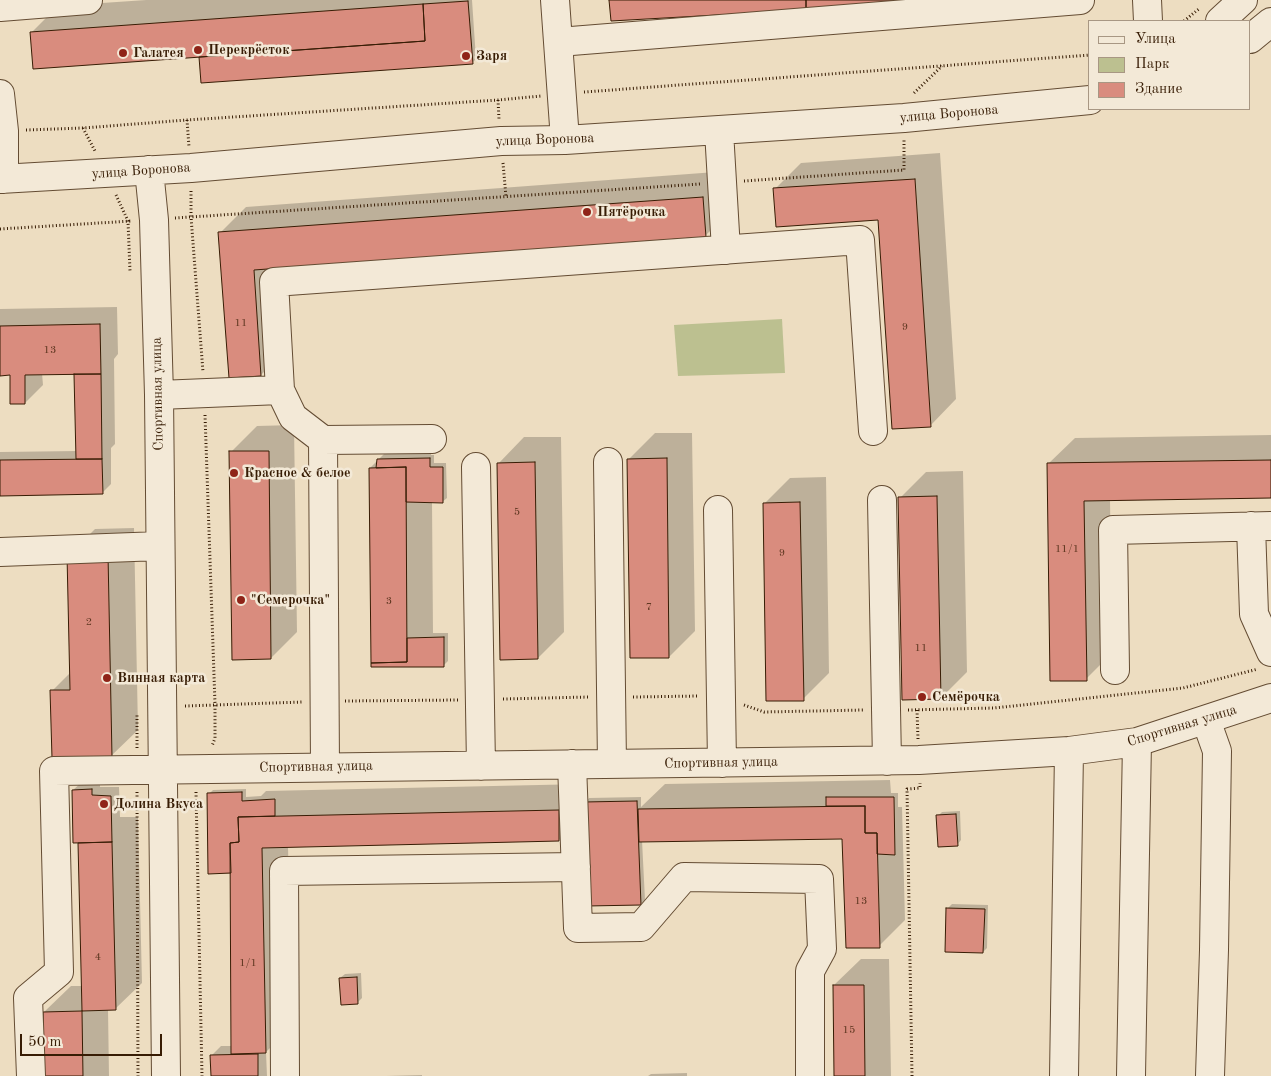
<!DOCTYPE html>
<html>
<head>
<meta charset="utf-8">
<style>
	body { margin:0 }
	#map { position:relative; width:1271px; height:1076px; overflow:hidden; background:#edddc1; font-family:"Old Standard TT",serif }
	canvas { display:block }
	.legend { position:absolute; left:1088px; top:20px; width:162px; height:90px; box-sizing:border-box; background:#f3e9d7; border:1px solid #a89783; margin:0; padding:6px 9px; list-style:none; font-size:15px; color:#371c04 }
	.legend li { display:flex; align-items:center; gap:10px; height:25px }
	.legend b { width:25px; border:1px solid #a89783 }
	.scale { position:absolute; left:20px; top:1034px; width:142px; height:22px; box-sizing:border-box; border:2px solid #371c04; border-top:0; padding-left:6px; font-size:15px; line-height:18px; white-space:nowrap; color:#371c04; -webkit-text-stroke:4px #f3e9d7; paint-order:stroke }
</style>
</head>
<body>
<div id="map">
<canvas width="1271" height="1076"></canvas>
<ul class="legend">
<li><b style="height:6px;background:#f3e9d7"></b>Улица</li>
<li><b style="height:14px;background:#bcc090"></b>Парк</li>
<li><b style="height:14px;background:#d98c7e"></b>Здание</li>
</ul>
<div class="scale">50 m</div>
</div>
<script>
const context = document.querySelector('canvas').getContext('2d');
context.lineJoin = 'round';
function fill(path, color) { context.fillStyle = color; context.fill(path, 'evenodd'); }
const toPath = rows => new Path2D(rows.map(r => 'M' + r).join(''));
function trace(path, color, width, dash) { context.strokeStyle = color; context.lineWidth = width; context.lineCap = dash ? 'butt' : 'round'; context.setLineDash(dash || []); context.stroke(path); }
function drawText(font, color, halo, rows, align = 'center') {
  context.font = font + ' "Old Standard TT",serif'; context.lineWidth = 5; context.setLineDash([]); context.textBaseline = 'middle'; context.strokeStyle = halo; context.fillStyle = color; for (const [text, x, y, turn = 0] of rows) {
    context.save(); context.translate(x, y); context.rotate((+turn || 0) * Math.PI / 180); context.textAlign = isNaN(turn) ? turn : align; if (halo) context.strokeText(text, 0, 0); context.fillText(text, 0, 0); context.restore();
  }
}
fill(toPath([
	[782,319,785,373,678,376,674,325]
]), '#bcc090');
fill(toPath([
	[146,0,472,0,476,59,472,63,32,32,58,6],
	[940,153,956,399,930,426,879,219,775,189,801,163],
	[729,171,732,209,706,235,281,267,287,348,261,375,220,233,246,207],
	[117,307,118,354,114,359,115,444,111,448,111,484,102,493,0,495,0,452,77,451,75,373,42,373,43,385,25,403,11,374,0,374,0,309],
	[294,425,297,632,271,658,231,452,257,426],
	[655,433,692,433,695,631,669,657,629,459],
	[1271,435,1271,497,1110,499,1112,653,1086,679,1048,464,1075,438],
	[524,437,561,437,564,632,538,658,498,464],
	[396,442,431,442,431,455,434,455,434,463,446,463,447,498,442,502,432,501,433,633,448,633,448,661,444,665,373,666,370,468],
	[963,471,967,672,941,698,900,498,926,472],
	[826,477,829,673,803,699,764,504,790,478],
	[134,528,138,730,111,756,52,691,71,672,69,555,95,529],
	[890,780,891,793,898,793,898,807,902,807,905,920,879,946,843,838,642,840,645,900,641,904,585,814,559,840,288,846,292,1026,266,1052,267,1076,212,1076,212,1055,221,1046,232,1046,232,870,209,794,213,790,246,789,246,797,261,796,266,791,584,784,585,803,589,798,641,797,641,807,665,784],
	[100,781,100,787,119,787,120,817,138,817,142,983,115,1009,108,1009,109,1076,46,1076,44,1012,71,986,82,986,79,843,81,841,73,790,82,782],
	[960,811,961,840,957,845,938,816,942,812],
	[952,904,988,905,987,948,983,952,948,908],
	[861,959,889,959,891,1076,836,1076,834,985],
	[361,973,362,998,358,1002,340,978,345,974],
	[687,1073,687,1076,648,1076,651,1074],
	[422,1075,422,1076,386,1076]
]), '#0003');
const building = toPath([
	[609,0,806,0,806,10,611,21,609,0],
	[806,0,920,0,806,10,806,0],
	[468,1,473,64,201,83,199,57,425,41,423,4,468,1],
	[423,4,425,41,33,69,30,32,423,4],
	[915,179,931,427,892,429,878,220,776,227,773,188,915,179],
	[703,197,706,237,254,270,261,376,229,378,218,232,703,197],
	[100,324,101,374,25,375,25,404,10,404,10,375,0,376,0,326,100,324],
	[74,374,101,374,102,459,76,459,74,374],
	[229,451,269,451,271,659,232,660,229,451],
	[430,458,430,467,443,467,443,503,406,502,406,467,376,468,377,459,430,458],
	[667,458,669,658,630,658,627,459,667,458],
	[102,459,103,494,0,496,0,460,102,459],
	[1271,460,1271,498,1084,501,1087,681,1050,681,1047,463,1271,460],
	[535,462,538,659,500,660,497,463,535,462],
	[406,467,407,662,371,663,369,468,406,467],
	[937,496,941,699,902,700,898,497,937,496],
	[800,502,804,701,766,701,763,503,800,502],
	[108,554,112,757,52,758,50,690,70,690,67,555,108,554],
	[444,637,444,667,371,667,371,663,407,662,407,638,444,637],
	[92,789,92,795,111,796,112,842,73,843,72,790,92,789],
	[242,792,242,801,275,799,275,816,238,817,239,842,230,843,231,873,208,874,207,793,242,792],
	[826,797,894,797,895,855,877,854,877,833,865,833,865,806,826,806,826,797],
	[637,801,641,905,587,906,584,802,637,801],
	[865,806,865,833,877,833,880,948,846,948,842,839,639,842,638,809,865,806],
	[559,810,559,841,262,848,266,1053,231,1054,230,843,239,842,238,817,559,810],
	[956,814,958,846,938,847,936,815,956,814],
	[112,842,116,1010,82,1011,78,843,112,842],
	[946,908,985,909,983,953,945,952,946,908],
	[357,977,358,1004,341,1005,339,978,357,977],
	[833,985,864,985,865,1076,834,1076,833,985],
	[82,1011,83,1076,44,1076,43,1012,82,1011],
	[258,1054,258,1076,211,1076,210,1055,258,1054]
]);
fill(building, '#d98c7e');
trace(building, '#371c04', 1);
const minor = toPath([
	[555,0,565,140],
	[1147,0,1148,21],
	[0,7,88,0],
	[1220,21,1243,0],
	[1250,39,1271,22],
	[559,42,1080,0],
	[0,94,4,131,4,179],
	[719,131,726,250],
	[149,170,154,220,159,395,166,1076],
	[0,179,191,168,501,141,565,140,904,118,1090,100],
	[280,390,293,417,323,440,325,767],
	[159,395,280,390,274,282,860,240,873,431],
	[323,440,432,439],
	[608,462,612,764],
	[476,467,481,766],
	[882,500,887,761],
	[718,510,722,763],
	[1251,526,1254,614,1271,652],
	[0,552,160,546],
	[1115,670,1113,530,1271,526],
	[1206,720,1217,751,1214,950,1210,1076],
	[572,764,578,928,641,927,684,877,819,879,822,949,810,971,810,1076],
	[31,1076,28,998,59,972,54,771,919,760,1069,751,1137,742,1271,698],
	[285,1076,284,871,576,867],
	[1064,1076,1069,751],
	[1131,1076,1137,742]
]);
trace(minor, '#644c33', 30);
trace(toPath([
	[1184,21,1200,8],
	[584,92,1090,55],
	[914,93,942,66],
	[498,100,499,119],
	[187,120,189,147],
	[83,128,95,151],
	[26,130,83,128,187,120,498,100,541,96],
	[503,163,506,197],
	[744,181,904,170,904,140],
	[191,191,191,217,203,372],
	[116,195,128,221,130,271],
	[175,218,700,184],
	[0,229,132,221],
	[205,415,215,704,215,738,212,746],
	[633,697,699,696],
	[503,699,589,697],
	[345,701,459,700],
	[744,705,764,712,864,710],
	[185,706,302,702],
	[908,710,994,708,1183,688,1258,669],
	[917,710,918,739],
	[137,748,137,714],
	[137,792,138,1076],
	[196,792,202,1076],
	[912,1076,907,789,920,788,920,783]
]), '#371c04', 3, [1, 2.5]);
trace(minor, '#f3e9d7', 28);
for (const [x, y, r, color] of [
	[198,50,5,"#8f2418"],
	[123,53,5,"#8f2418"],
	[466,56,5,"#8f2418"],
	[587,212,5,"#8f2418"],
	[234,473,5,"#8f2418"],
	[241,600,5,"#8f2418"],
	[107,678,5,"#8f2418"],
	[922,697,5,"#8f2418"],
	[104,804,5,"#8f2418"]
]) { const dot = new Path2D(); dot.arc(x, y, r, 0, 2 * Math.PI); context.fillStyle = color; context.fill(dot); trace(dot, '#f3e9d7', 2); }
drawText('11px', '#603822', null, [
	["11",241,323],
	["9",905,327],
	["13",50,350],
	["5",517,512],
	["11/1",1067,549],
	["9",782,553],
	["3",389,601],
	["7",649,607],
	["2",89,622],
	["11",921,648],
	["13",861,901],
	["4",98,957],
	["1/1",248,963],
	["15",849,1030]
]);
drawText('bold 14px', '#371c04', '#f3e9d7', [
	["Перекрёсток",208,50],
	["Галатея",133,53],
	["Заря",476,56],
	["Пятёрочка",597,212],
	["Красное & белое",244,473],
	["\"Семерочка\"",251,600],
	["Винная карта",117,678],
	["Семёрочка",932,697],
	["Долина Вкуса",114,804]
], 'left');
drawText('14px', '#371c04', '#f3e9d7', [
	["улица Воронова",949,114,-5],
	["улица Воронова",545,140,-2],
	["улица Воронова",141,171,-4],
	["Спортивная улица",158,394,-91],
	["Спортивная улица",1182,726,-17],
	["Спортивная улица",721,763,-1],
	["Спортивная улица",316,767,-1]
]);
</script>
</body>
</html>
